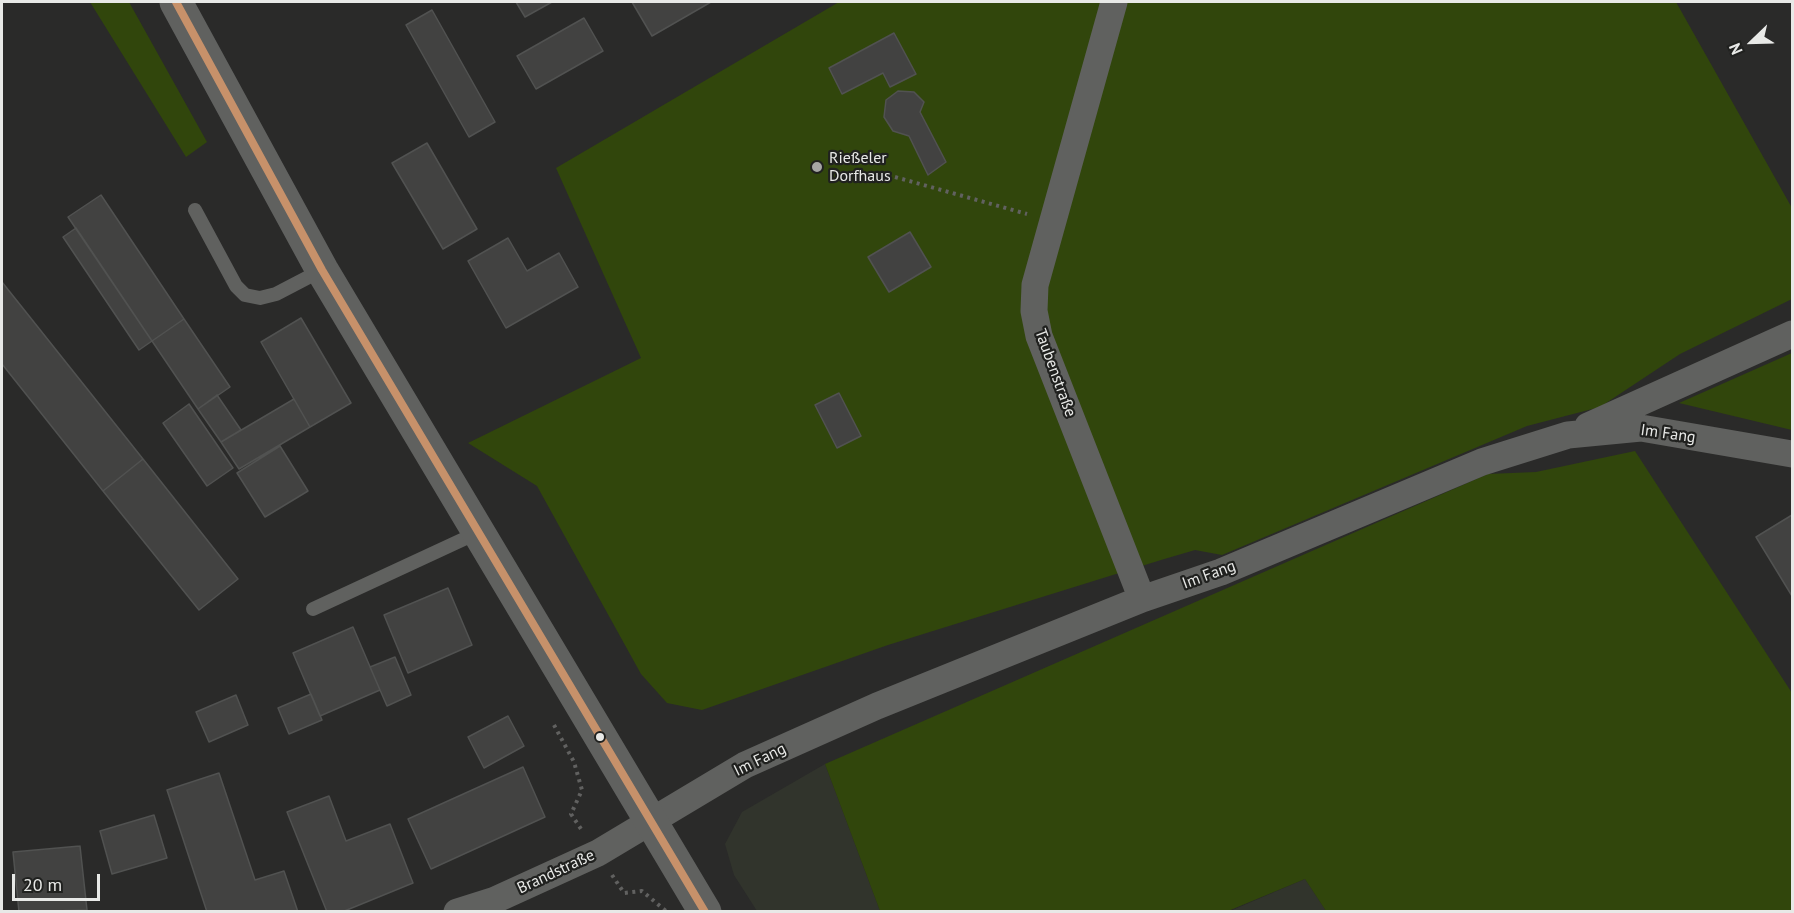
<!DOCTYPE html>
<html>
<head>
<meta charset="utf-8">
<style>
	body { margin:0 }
	#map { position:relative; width:1794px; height:913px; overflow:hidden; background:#2a2a29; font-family:"PT Sans",sans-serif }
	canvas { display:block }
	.frame { position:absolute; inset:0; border:3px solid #e8e9e7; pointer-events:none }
	.north { position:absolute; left:1722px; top:12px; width:60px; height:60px; -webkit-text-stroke:4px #20211f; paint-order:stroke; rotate:247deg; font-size:16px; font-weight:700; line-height:24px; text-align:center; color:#e8e9e7 }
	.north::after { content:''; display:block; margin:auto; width:21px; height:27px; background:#e8e9e7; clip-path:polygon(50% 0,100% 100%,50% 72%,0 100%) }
	.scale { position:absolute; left:12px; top:874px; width:88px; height:27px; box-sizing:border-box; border:3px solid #e8e9e7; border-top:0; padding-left:8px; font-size:18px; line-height:21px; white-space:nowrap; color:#e8e9e7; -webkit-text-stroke:4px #20211f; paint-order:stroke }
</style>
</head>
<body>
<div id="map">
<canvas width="1794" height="913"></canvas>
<div class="frame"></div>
<div class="north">N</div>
<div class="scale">20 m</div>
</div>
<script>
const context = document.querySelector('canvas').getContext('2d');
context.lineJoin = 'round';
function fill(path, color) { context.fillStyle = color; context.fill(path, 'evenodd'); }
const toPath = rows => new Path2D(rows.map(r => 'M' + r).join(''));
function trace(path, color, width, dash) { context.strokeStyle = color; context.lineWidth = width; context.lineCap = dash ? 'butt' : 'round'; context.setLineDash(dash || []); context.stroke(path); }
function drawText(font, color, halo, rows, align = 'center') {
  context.font = font + ' "PT Sans",sans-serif'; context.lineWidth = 4.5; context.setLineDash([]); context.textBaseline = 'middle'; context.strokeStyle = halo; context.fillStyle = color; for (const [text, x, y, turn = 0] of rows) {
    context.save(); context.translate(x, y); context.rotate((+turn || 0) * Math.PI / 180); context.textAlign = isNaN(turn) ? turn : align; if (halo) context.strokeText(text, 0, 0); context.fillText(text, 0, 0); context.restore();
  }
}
fill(toPath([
	[825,764,880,911,757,911,734,875,725,844,742,812],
	[1305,879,1326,911,1228,912]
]), '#31342c');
fill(toPath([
	[90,2,129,2,207,142,186,157],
	[839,2,1676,2,1792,208,1792,299,1680,354,1600,407,1527,426,1222,555,1195,550,1161,560,888,645,702,710,667,703,641,674,537,486,468,443,641,358,556,168],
	[1792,353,1792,430,1679,403],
	[1635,451,1792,693,1792,911,1326,911,1305,879,1228,911,880,911,825,764,1488,474,1536,472]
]), '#31460c');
const building = toPath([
	[516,2,552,2,525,17,516,2],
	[632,2,711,2,652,36,632,2],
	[432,10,495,122,469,137,406,25,432,10],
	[584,18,603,51,536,89,517,56,584,18],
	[894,33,916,74,890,87,883,73,842,94,829,68,894,33],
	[898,91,914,92,924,102,920,112,946,162,928,175,909,136,893,131,884,117,886,100,898,91],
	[427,143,477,229,443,249,392,163,427,143],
	[101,195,184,319,152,341,68,217,101,195],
	[76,228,152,341,139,350,63,237,76,228],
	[910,232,931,267,889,292,868,257,910,232],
	[508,238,527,271,559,253,578,287,506,328,468,261,508,238],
	[2,282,143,459,103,491,2,364,2,282],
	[301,318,351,403,310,427,261,342,301,318],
	[184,319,230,387,198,409,152,341,184,319],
	[839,393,861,436,837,448,815,405,839,393],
	[217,395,241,430,221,442,198,409,217,395],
	[294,399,310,427,239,469,221,442,294,399],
	[189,404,233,468,207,486,163,423,189,404],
	[280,446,308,491,265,517,237,473,280,446],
	[143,459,238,579,199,610,103,491,143,459],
	[1792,515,1792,596,1756,537,1792,515],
	[448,588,472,645,408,673,384,615,448,588],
	[353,627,380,690,320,716,293,653,353,627],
	[395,657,411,695,387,706,370,667,395,657],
	[311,694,322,720,289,734,278,708,311,694],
	[236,695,248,725,209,742,196,712,236,695],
	[508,716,524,746,484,768,468,737,508,716],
	[523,767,545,817,431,869,408,819,523,767],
	[219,773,255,880,284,871,298,912,207,912,167,790,219,773],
	[329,796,346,841,390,824,413,883,342,912,327,912,287,812,329,796],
	[154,815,167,858,112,874,100,831,154,815],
	[80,846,87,910,19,912,13,852,80,846]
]);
fill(building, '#424241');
trace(building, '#515251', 1.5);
trace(toPath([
	[895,177,1027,214],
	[554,725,574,762,582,790,571,814,581,829],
	[612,875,624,893,642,891,666,911]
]), '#616160', 4, [3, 4.5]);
trace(toPath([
	[195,210,236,286,245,295,260,298,276,294,322,270],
	[313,609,479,532]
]), '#60615f', 14);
trace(toPath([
	[1114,2,1035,285,1034,311,1039,336,1142,599],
	[1588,426,1792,334],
	[457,912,495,900,598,853,745,765,877,706,1142,599,1221,572,1482,462,1568,435,1641,428,1792,454]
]), '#60615f', 27);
trace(toPath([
	[176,2,322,270,705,912]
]), '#60615f', 33);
trace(toPath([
	[176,2,322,270,705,912]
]), '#c7916a', 8);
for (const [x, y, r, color] of [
	[817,167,6,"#a6a6a4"],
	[600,737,5,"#e8e9e7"]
]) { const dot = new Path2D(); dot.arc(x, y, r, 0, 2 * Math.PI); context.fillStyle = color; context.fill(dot); trace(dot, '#20211f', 2); }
drawText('16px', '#e8e9e7', '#20211f', [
	["Rießeler",829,158],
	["Dorfhaus",829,176]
], 'left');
drawText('16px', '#e8e9e7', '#20211f', [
	["Taubenstraße",1055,373,70],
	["Im Fang",1668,434,8],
	["Im Fang",1209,575,-20],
	["Im Fang",760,760,-26],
	["Brandstraße",556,872,-25]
]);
</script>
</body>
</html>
